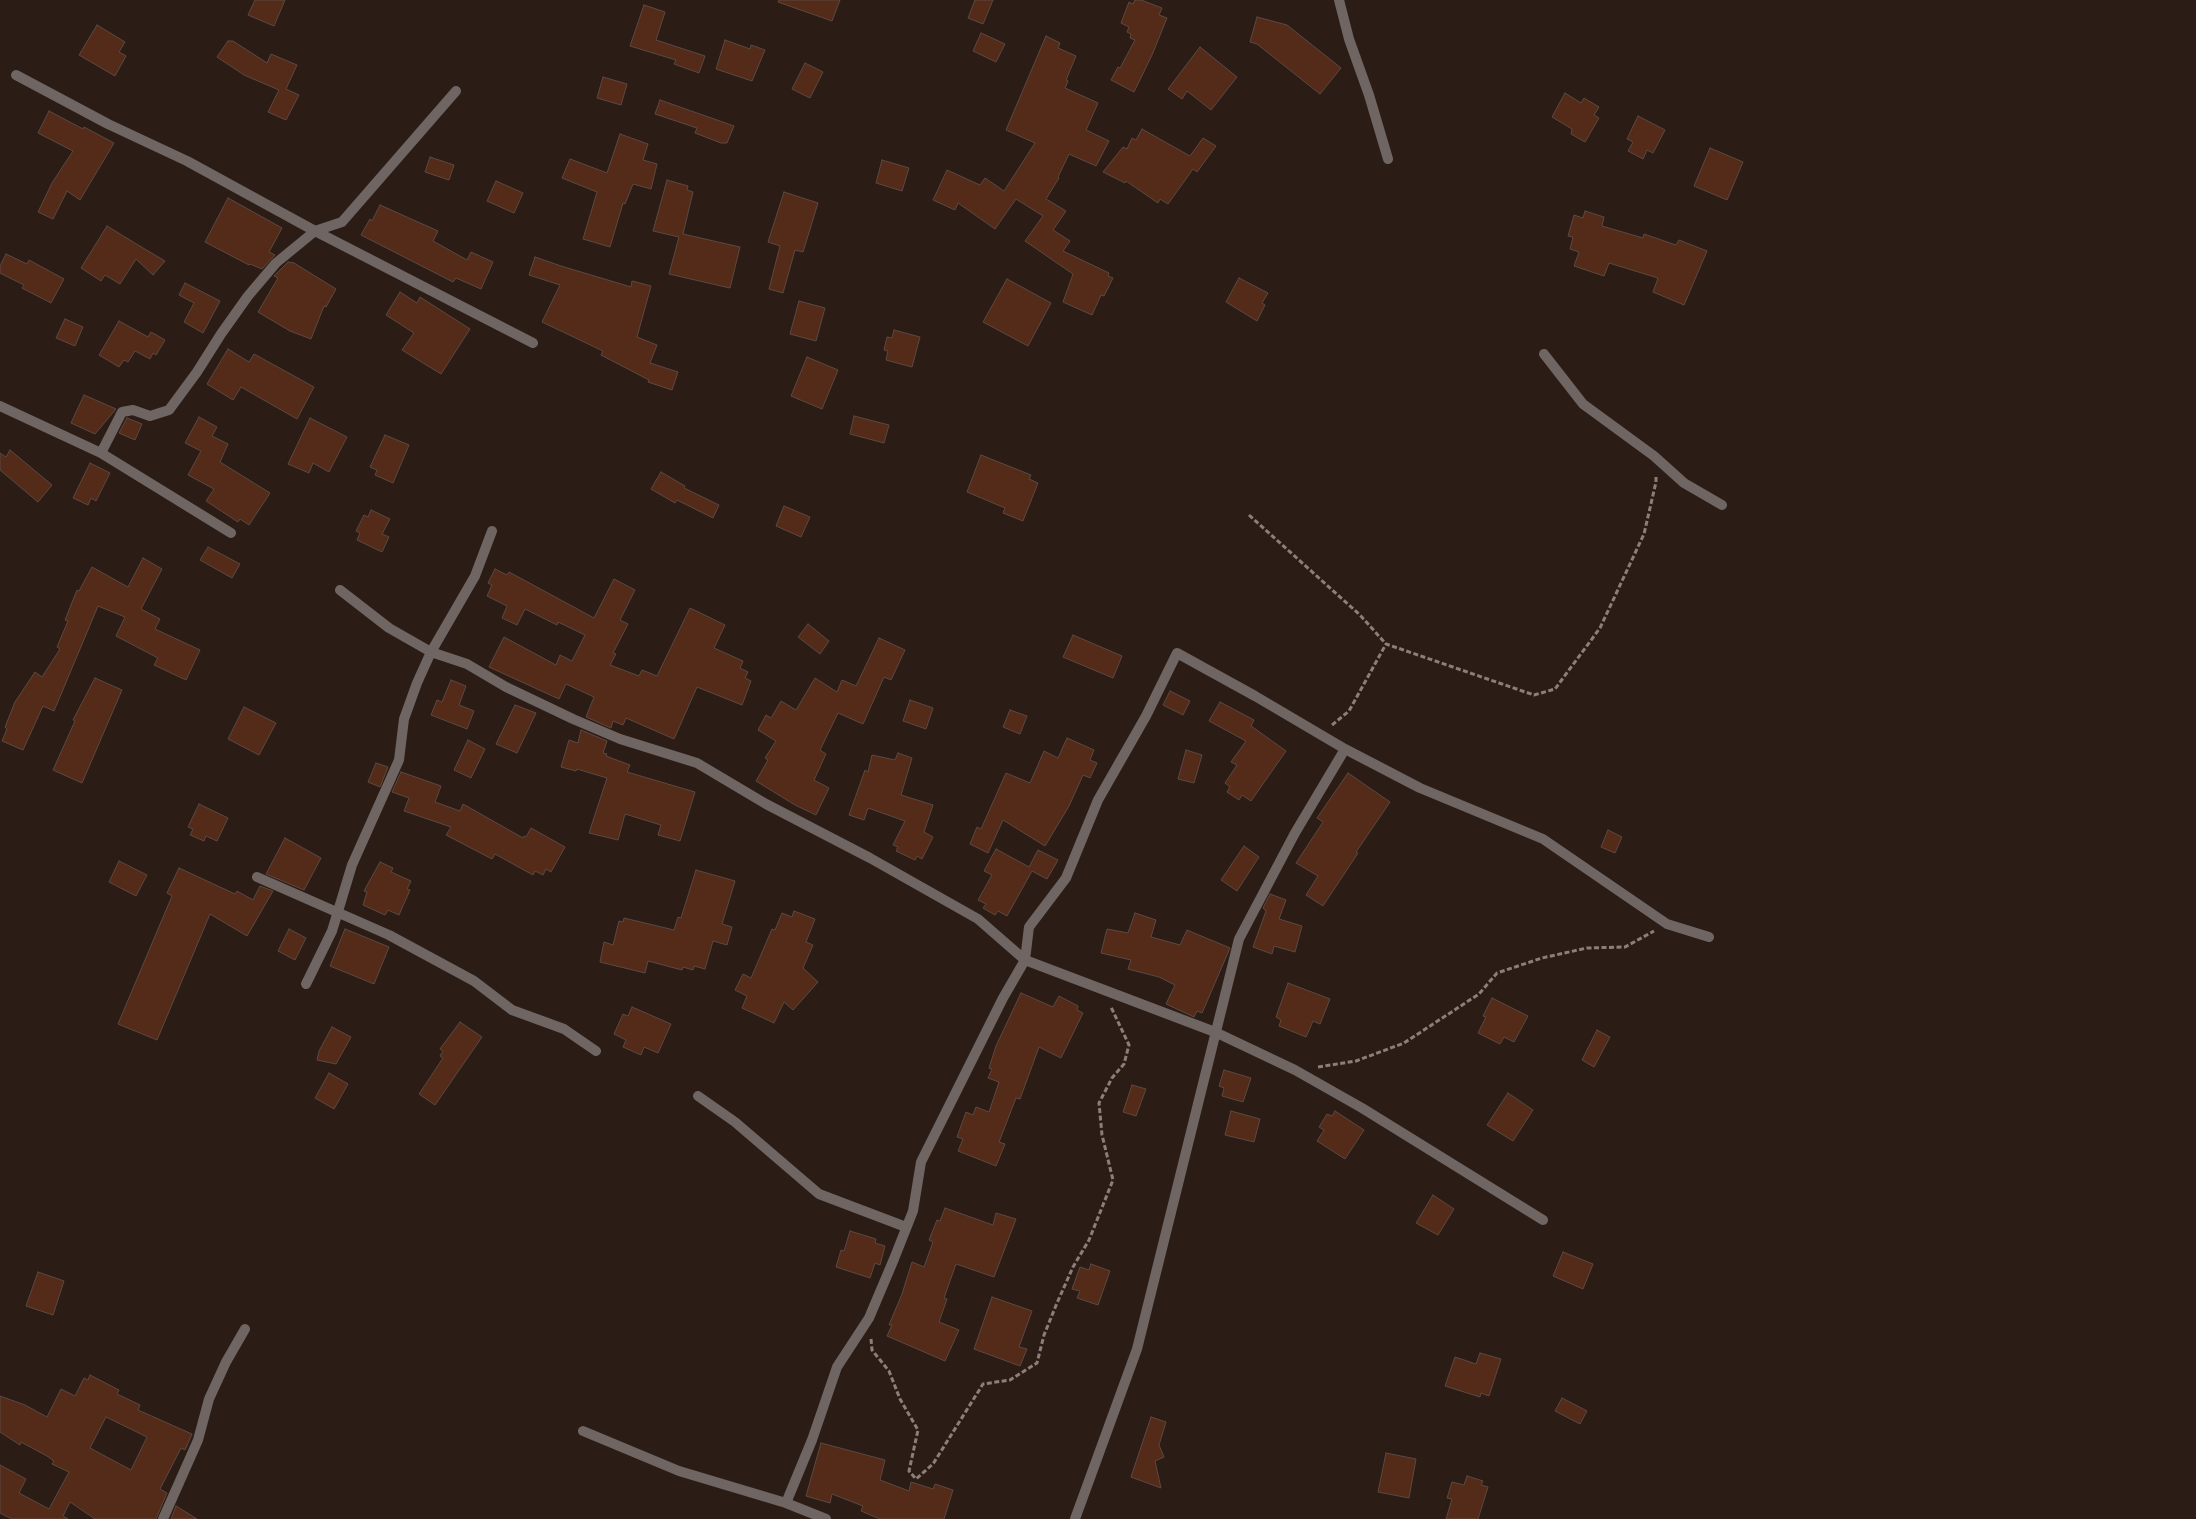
<!DOCTYPE html>
<html>
<head>
<meta charset="utf-8">
<style>
	body { margin:0 }
	canvas { display:block; background:#2c1c16 }
</style>
</head>
<body>
<canvas width="2196" height="1519"></canvas>
<script>
const context = document.querySelector('canvas').getContext('2d');
context.lineJoin = 'round';
function fill(path, color) { context.fillStyle = color; context.fill(path, 'evenodd'); }
const toPath = rows => new Path2D(rows.map(r => 'M' + r).join(''));
function trace(path, color, width, dash) { context.strokeStyle = color; context.lineWidth = width; context.lineCap = dash ? 'butt' : 'round'; context.setLineDash(dash || []); context.stroke(path); }
const building = toPath([
	[255,0,285,0,274,26,248,15,255,0],
	[779,0,840,0,832,21,778,2,779,0],
	[975,0,993,0,983,24,968,18,975,0],
	[1135,0,1141,0,1162,8,1159,15,1167,18,1152,55,1134,92,1111,80,1118,67,1120,68,1135,40,1130,38,1131,34,1127,32,1129,27,1121,23,1129,2,1133,4,1135,0],
	[644,5,665,12,656,40,705,56,699,73,674,64,676,60,630,46,644,5],
	[1257,17,1287,25,1341,68,1320,94,1257,44,1250,42,1257,17],
	[97,25,125,42,119,52,126,56,115,76,79,55,97,25],
	[981,33,1005,44,996,62,973,51,981,33],
	[1046,36,1060,43,1058,48,1076,56,1066,80,1068,81,1065,88,1098,103,1086,130,1109,141,1096,166,1069,154,1058,177,1059,178,1046,199,1066,211,1053,230,1070,241,1063,251,1109,273,1108,276,1113,278,1104,296,1101,295,1092,315,1063,302,1073,274,1025,241,1043,216,1016,199,995,229,958,203,955,210,933,200,947,170,980,185,985,178,1004,191,1035,143,1006,130,1046,36],
	[725,40,750,49,751,45,765,50,752,81,716,69,725,40],
	[228,41,233,41,267,63,271,54,297,65,286,89,299,95,286,120,268,112,279,90,244,75,217,57,228,41],
	[1200,47,1237,77,1211,110,1187,91,1182,99,1168,89,1200,47],
	[805,63,823,72,810,98,792,89,805,63],
	[603,77,627,84,621,105,597,98,603,77],
	[1565,93,1581,103,1584,98,1599,107,1594,115,1599,118,1585,142,1571,134,1572,129,1552,117,1565,93],
	[660,100,734,126,727,143,721,143,695,133,697,128,655,114,660,100],
	[49,111,83,129,84,127,114,143,80,200,67,191,53,219,38,212,52,183,73,151,38,133,49,111],
	[1638,116,1665,130,1653,153,1647,150,1643,159,1628,151,1633,142,1627,139,1638,116],
	[1142,129,1190,156,1203,138,1216,146,1197,172,1193,169,1168,204,1160,199,1158,203,1126,181,1125,183,1103,172,1123,147,1127,149,1132,138,1136,140,1142,129],
	[620,134,648,144,643,160,657,164,651,189,633,184,625,204,623,203,610,247,583,239,597,192,562,178,570,159,607,173,620,134],
	[1710,148,1743,162,1727,200,1694,186,1710,148],
	[430,157,454,165,449,180,425,172,430,157],
	[882,160,909,168,902,191,876,183,882,160],
	[667,180,688,186,687,190,693,192,683,234,740,247,730,288,669,274,679,237,653,231,667,180],
	[496,181,523,193,514,213,487,201,496,181],
	[784,192,818,203,803,252,795,250,783,293,769,289,780,246,768,242,784,192],
	[228,198,282,228,269,252,275,255,262,269,250,264,249,265,205,242,228,198],
	[380,205,438,231,433,241,467,260,471,252,493,262,481,289,456,278,453,282,361,235,370,219,372,221,380,205],
	[1585,211,1604,217,1602,226,1643,238,1644,234,1676,245,1679,240,1707,251,1684,305,1653,292,1658,278,1609,263,1604,276,1574,266,1579,252,1570,249,1573,237,1568,236,1574,215,1583,218,1585,211],
	[107,226,143,248,165,261,153,275,136,259,120,284,105,275,101,281,81,268,107,226],
	[6,254,27,264,29,260,64,279,51,303,22,288,24,285,0,273,0,266,6,254],
	[535,257,561,266,631,287,632,281,651,286,637,337,657,345,650,363,678,372,672,390,648,382,649,380,601,355,603,351,542,322,560,285,529,275,535,257],
	[288,262,294,263,336,289,326,307,324,306,311,339,290,331,258,312,278,278,274,276,288,262],
	[1239,278,1268,293,1262,303,1265,305,1257,321,1226,302,1239,278],
	[1007,279,1051,303,1028,346,983,322,1007,279],
	[185,283,220,301,203,333,184,322,194,303,179,295,185,283],
	[400,292,417,303,420,297,470,329,441,374,402,350,414,333,386,315,400,292],
	[799,301,825,308,816,341,790,334,799,301],
	[65,319,83,327,75,346,56,338,65,319],
	[119,321,148,337,151,332,165,340,156,355,153,353,150,359,135,351,128,362,124,360,119,367,99,355,119,321],
	[894,330,920,337,912,367,886,360,888,351,884,350,887,337,892,338,894,330],
	[228,349,249,362,254,354,314,387,297,419,241,387,233,400,207,384,228,349],
	[807,357,838,370,822,409,791,396,807,357],
	[84,395,116,409,95,434,71,423,84,395],
	[854,416,889,425,884,443,850,434,854,416],
	[199,417,217,427,212,436,228,444,220,462,270,493,249,525,240,519,238,522,206,501,214,489,188,475,201,451,185,443,199,417],
	[127,418,142,424,135,440,119,433,127,418],
	[310,418,347,437,329,472,313,463,309,473,288,464,310,418],
	[385,435,409,445,393,483,375,475,377,470,370,467,385,435],
	[10,450,52,485,38,502,0,470,0,453,6,457,10,450],
	[981,455,1031,475,1029,479,1038,483,1023,521,1003,513,1005,508,967,492,981,455],
	[90,463,110,473,96,501,91,498,88,505,73,498,90,463],
	[661,472,685,486,684,488,719,505,713,518,677,500,675,503,651,489,661,472],
	[784,506,810,517,801,537,776,526,784,506],
	[371,510,390,519,382,534,389,537,382,552,357,540,360,533,356,531,364,515,368,517,371,510],
	[208,547,240,564,232,578,200,560,208,547],
	[143,558,162,569,141,609,160,619,155,629,200,650,186,680,154,665,158,658,116,636,125,617,98,606,54,711,43,706,23,750,2,741,7,729,5,727,15,702,35,672,42,677,60,649,57,647,68,621,65,620,77,590,79,591,92,567,128,587,143,558],
	[495,569,507,575,509,572,594,618,614,579,635,590,620,620,628,624,613,653,616,654,610,665,639,676,642,670,657,676,690,608,725,625,714,648,743,661,740,668,748,672,745,678,751,681,742,705,697,687,674,739,626,718,623,725,613,721,611,728,586,717,594,697,566,684,559,699,489,667,504,637,556,665,560,655,572,661,585,635,558,622,557,625,525,609,517,625,502,618,507,606,487,596,492,585,488,583,495,569],
	[808,624,829,641,820,654,798,637,808,624],
	[1073,635,1122,656,1113,678,1063,657,1073,635],
	[879,638,905,650,891,680,884,677,863,724,838,713,820,750,826,754,814,780,829,788,816,815,795,805,756,781,768,760,765,758,776,741,758,730,766,715,771,718,781,701,796,710,815,678,837,692,842,680,856,686,879,638],
	[95,678,122,690,82,783,53,770,75,721,73,720,95,678],
	[451,680,466,686,459,705,474,711,467,729,431,715,437,700,442,702,451,680],
	[1170,691,1190,701,1183,715,1163,705,1170,691],
	[910,700,933,708,926,729,903,721,910,700],
	[1220,702,1254,720,1251,726,1286,751,1251,801,1242,795,1239,800,1227,792,1230,787,1225,783,1237,765,1231,762,1246,741,1209,721,1220,702],
	[515,705,536,713,517,753,496,744,515,705],
	[244,707,276,723,259,755,228,739,244,707],
	[1010,710,1027,716,1020,734,1003,727,1010,710],
	[581,730,607,741,603,753,607,754,606,756,630,765,627,772,695,792,680,841,658,835,661,825,625,814,618,840,589,833,607,778,577,769,576,771,561,767,569,740,578,743,581,730],
	[1067,738,1094,750,1090,760,1097,763,1090,778,1083,775,1069,806,1045,846,1003,820,988,853,970,844,977,827,981,829,1006,773,1030,783,1044,751,1058,758,1067,738],
	[468,740,485,749,471,778,454,770,468,740],
	[1186,750,1202,755,1194,783,1178,779,1186,750],
	[898,753,912,758,901,795,933,805,924,832,933,837,922,859,917,856,915,860,896,851,898,847,893,845,905,821,868,808,864,820,849,815,865,770,868,772,872,755,895,760,898,753],
	[376,763,388,767,380,787,368,782,376,763],
	[401,772,441,786,435,802,460,811,463,804,523,838,524,836,526,837,531,828,565,847,551,872,546,869,543,875,535,871,533,875,495,854,492,859,446,835,451,827,404,811,409,798,392,792,401,772],
	[1348,773,1390,802,1356,852,1358,853,1323,906,1306,895,1318,876,1296,863,1323,822,1317,818,1348,773],
	[199,804,228,818,217,841,206,836,204,841,190,835,193,829,188,827,199,804],
	[1608,830,1622,837,1615,853,1601,847,1608,830],
	[285,838,321,858,304,890,266,874,285,838],
	[1244,846,1259,857,1237,891,1221,880,1244,846],
	[996,849,1029,867,1038,850,1058,860,1047,879,1032,871,1007,916,998,911,995,915,983,908,986,904,978,900,992,875,984,871,996,849],
	[119,861,147,875,136,896,109,882,119,861],
	[380,862,393,868,391,872,411,881,407,889,410,890,399,915,388,910,385,915,363,905,367,892,364,891,380,862],
	[179,868,235,894,237,891,253,900,260,886,273,891,247,936,210,914,157,1040,118,1024,172,896,167,893,179,868],
	[696,870,735,881,722,924,732,927,727,945,713,941,705,969,694,966,693,970,683,967,682,970,648,961,645,973,600,962,604,942,613,945,619,921,623,922,624,918,674,930,678,917,681,918,696,870],
	[1270,894,1286,900,1279,919,1302,926,1295,952,1274,946,1272,954,1253,947,1266,911,1263,908,1270,894],
	[794,911,815,919,806,942,813,945,803,968,818,982,793,1010,784,1002,774,1023,742,1008,747,996,735,990,743,974,751,978,772,929,775,930,782,913,792,917,794,911],
	[1135,913,1156,920,1151,937,1180,945,1187,930,1230,948,1202,1013,1197,1011,1194,1017,1166,1004,1175,985,1159,977,1128,969,1131,960,1101,953,1107,929,1128,933,1135,913],
	[289,929,306,938,295,960,278,951,289,929],
	[345,929,389,947,374,984,330,966,345,929],
	[1288,983,1330,999,1320,1024,1313,1021,1306,1037,1279,1026,1281,1020,1276,1017,1288,983],
	[1021,993,1053,1007,1059,996,1078,1006,1077,1010,1083,1013,1061,1058,1039,1047,1020,1099,1016,1098,999,1142,1005,1144,996,1166,958,1151,963,1139,957,1137,966,1112,973,1115,976,1107,989,1112,999,1082,988,1078,992,1069,989,1068,996,1046,1021,993],
	[1492,998,1528,1016,1514,1042,1504,1037,1500,1044,1478,1033,1486,1017,1483,1016,1492,998],
	[632,1007,671,1024,658,1053,644,1047,641,1055,623,1047,626,1040,614,1034,623,1014,628,1016,632,1007],
	[460,1022,482,1037,435,1105,419,1094,443,1058,440,1056,443,1051,440,1049,460,1022],
	[332,1027,351,1037,336,1064,317,1060,319,1051,332,1027],
	[1597,1030,1610,1037,1594,1067,1582,1060,1597,1030],
	[1224,1070,1251,1078,1243,1102,1222,1096,1224,1088,1219,1086,1224,1070],
	[329,1073,348,1084,334,1109,315,1098,329,1073],
	[1132,1085,1146,1089,1136,1116,1123,1112,1132,1085],
	[1508,1093,1533,1110,1513,1141,1487,1125,1508,1093],
	[1231,1111,1260,1119,1254,1142,1225,1135,1231,1111],
	[1335,1111,1364,1130,1345,1159,1317,1141,1324,1130,1319,1127,1327,1114,1332,1116,1335,1111],
	[1433,1195,1454,1209,1438,1235,1416,1223,1433,1195],
	[945,1208,993,1225,996,1213,1016,1219,994,1277,956,1264,944,1298,947,1299,939,1322,959,1330,945,1361,887,1336,892,1325,889,1325,902,1294,912,1262,924,1267,933,1242,929,1240,937,1220,940,1221,945,1208],
	[850,1231,876,1239,875,1243,885,1246,880,1265,875,1263,870,1278,836,1267,841,1250,844,1251,850,1231],
	[1563,1252,1593,1264,1583,1289,1553,1276,1563,1252],
	[1091,1264,1110,1271,1098,1305,1077,1298,1080,1291,1072,1289,1080,1267,1089,1270,1091,1264],
	[38,1272,64,1281,53,1315,26,1306,38,1272],
	[992,1297,1032,1311,1019,1347,1027,1349,1020,1366,974,1349,992,1297],
	[1480,1353,1501,1359,1489,1396,1481,1393,1480,1397,1445,1386,1455,1357,1476,1364,1480,1353],
	[90,1375,119,1390,117,1394,140,1405,138,1410,192,1434,185,1450,181,1448,160,1489,167,1493,156,1519,95,1519,70,1502,63,1516,68,1519,12,1519,0,1513,0,1465,26,1479,19,1493,49,1509,69,1472,52,1464,54,1461,47,1456,21,1442,20,1445,0,1432,0,1396,25,1405,47,1417,61,1389,75,1396,84,1378,88,1380,90,1375],
	[106,1417,147,1437,131,1470,90,1448,106,1417],
	[1562,1398,1587,1411,1580,1424,1555,1411,1562,1398],
	[1151,1417,1166,1422,1159,1445,1164,1457,1155,1461,1161,1488,1131,1477,1151,1417],
	[821,1443,885,1460,880,1480,909,1491,911,1482,933,1489,935,1484,953,1490,944,1519,880,1519,861,1511,863,1506,832,1494,830,1503,806,1496,821,1443],
	[1386,1453,1416,1459,1409,1498,1378,1492,1386,1453],
	[1467,1476,1483,1481,1481,1485,1488,1487,1478,1519,1446,1519,1452,1499,1447,1498,1452,1482,1464,1485,1467,1476],
	[176,1506,197,1519,171,1519,176,1506]
]);
fill(building, '#542a18');
trace(building, '#5b4942', 1);
trace(toPath([
	[1249,515,1360,615,1386,644],
	[1332,725,1349,711,1386,644,1534,695,1555,689,1600,628,1644,534,1656,482,1656,476],
	[1318,1067,1356,1061,1404,1043,1479,994,1497,973,1542,958,1587,948,1625,947,1654,931],
	[871,1339,872,1350,889,1371,900,1399,918,1430,909,1471,916,1479,933,1464,983,1384,1010,1380,1037,1363,1044,1335,1057,1303,1073,1267,1089,1240,1113,1180,1102,1135,1099,1103,1112,1078,1124,1064,1129,1045,1111,1007]
]), '#8c7e79', 3, [5, 2.5]);
trace(toPath([
	[1339,0,1349,39,1369,95,1388,159],
	[16,75,108,124,187,161,315,231,533,343],
	[1544,354,1583,404,1654,456,1684,483,1722,505],
	[0,406,101,453,231,533],
	[101,453,122,412,133,410,150,416,169,410,197,372,221,334,248,296,276,263,315,231,342,222,456,91],
	[340,590,389,628,431,652,467,664,506,687,573,719,620,739,697,763,766,804,870,858,978,919,1025,960,1215,1032,1295,1070,1362,1108,1543,1220],
	[257,877,389,935,474,981,512,1010,564,1029,596,1051],
	[306,984,332,931,352,865,399,760,404,719,417,683,431,652,475,576,492,531],
	[698,1096,735,1122,819,1194,906,1227],
	[583,1431,679,1471,786,1503,826,1519],
	[786,1503,812,1440,837,1367,869,1318,894,1259,913,1211,921,1162,1003,998,1025,960,1029,927,1066,878,1098,800,1146,716,1177,653,1255,696,1345,749,1420,788,1543,839,1667,924,1709,937],
	[163,1519,198,1440,209,1399,226,1362,245,1329],
	[1075,1519,1137,1349,1239,939,1295,833,1345,749]
]), '#6f6663', 10);
</script>
</body>
</html>
